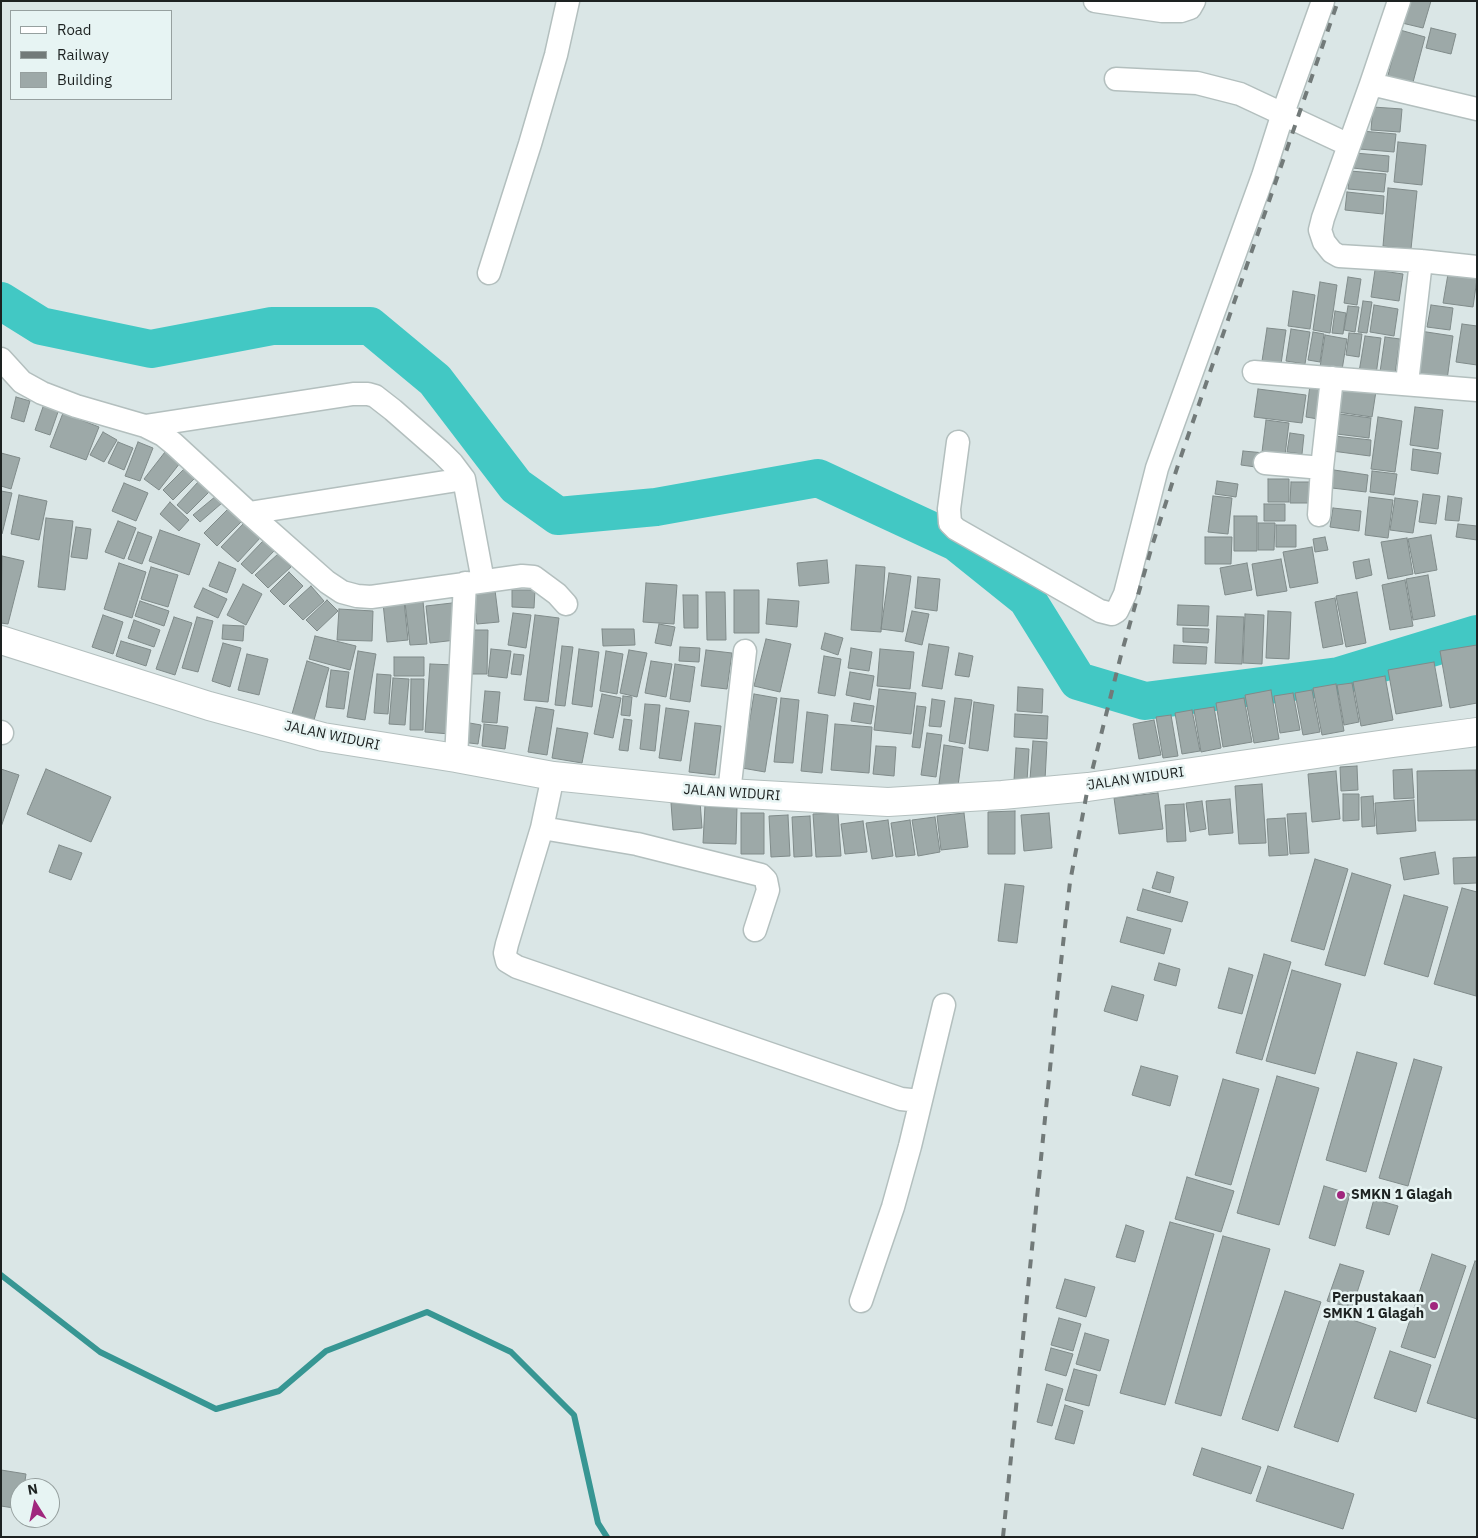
<!DOCTYPE html>
<html>
<head>
<meta charset="utf-8">
<style>
	body { margin:0 }
	#map { position:relative; width:1478px; height:1538px; overflow:hidden; background:#dae6e6; font-family:"IBM Plex Sans",sans-serif }
	canvas { display:block }
	.frame { position:absolute; inset:0; border:2px solid #1d2221; pointer-events:none }
	.legend { position:absolute; left:10px; top:10px; width:162px; height:90px; box-sizing:border-box; background:#e7f4f3; border:1px solid #96a09f; margin:0; padding:6px 9px; list-style:none; font-size:15px; color:#1d2221 }
	.legend li { display:flex; align-items:center; gap:10px; height:25px }
	.legend b { width:25px; border:1px solid #96a09f }
	.north { position:absolute; left:10px; top:1478px; width:50px; height:50px; box-sizing:border-box; background:#e7f4f3; border:1px solid #96a09f; border-radius:50%; rotate:350deg; font-size:14px; font-weight:700; line-height:20px; text-align:center; color:#1d2221 }
	.north::after { content:''; display:block; margin:auto; width:18px; height:22px; background:#a0267d; clip-path:polygon(50% 0,100% 100%,50% 72%,0 100%) }
</style>
</head>
<body>
<div id="map">
<canvas width="1478" height="1538"></canvas>
<div class="frame"></div>
<ul class="legend">
<li><b style="height:6px;background:#fff"></b>Road</li>
<li><b style="height:6px;background:#727a79"></b>Railway</li>
<li><b style="height:14px;background:#9da9a8"></b>Building</li>
</ul>
<div class="north">N</div>
</div>
<script>
const context = document.querySelector('canvas').getContext('2d');
context.lineJoin = 'round';
const toPath = rows => new Path2D(rows.map(r => 'M' + r).join(''));
function trace(path, color, width, dash) { context.strokeStyle = color; context.lineWidth = width; context.lineCap = dash ? 'butt' : 'round'; context.setLineDash(dash || []); context.stroke(path); }
function fill(path, color) { context.fillStyle = color; context.fill(path, 'evenodd'); }
function drawText(font, color, halo, rows, align = 'center') {
  context.font = font + ' "IBM Plex Sans",sans-serif'; context.lineWidth = 5; context.setLineDash([]); context.textBaseline = 'middle'; context.strokeStyle = halo; context.fillStyle = color; for (const [text, x, y, turn = 0] of rows) {
    context.save(); context.translate(x, y); context.rotate((+turn || 0) * Math.PI / 180); context.textAlign = isNaN(turn) ? turn : align; if (halo) context.strokeText(text, 0, 0); context.fillText(text, 0, 0); context.restore();
  }
}
trace(toPath([
	[1,1275,100,1352,216,1409,279,1391,326,1351,427,1312,511,1352,574,1415,598,1523,607,1537]
]), '#379693', 6);
trace(toPath([
	[1,301,41,326,151,349,272,326,370,326,435,380,516,486,558,516,656,507,818,478,956,542,1027,599,1078,681,1145,701,1339,676,1477,634]
]), '#42c8c4', 38);
const building = toPath([
	[1408,1,1431,1,1423,28,1402,23,1408,1],
	[1431,28,1456,34,1451,54,1426,48,1431,28],
	[1400,30,1425,37,1412,86,1387,79,1400,30],
	[1373,107,1402,109,1400,132,1371,130,1373,107],
	[1361,131,1396,134,1394,152,1359,149,1361,131],
	[1398,142,1426,145,1422,185,1394,182,1398,142],
	[1355,153,1389,156,1388,172,1353,168,1355,153],
	[1350,171,1386,174,1384,192,1348,189,1350,171],
	[1388,188,1417,191,1411,249,1383,246,1388,188],
	[1347,192,1384,196,1383,214,1345,210,1347,192],
	[1375,270,1403,274,1399,301,1371,297,1375,270],
	[1448,274,1477,279,1473,307,1443,303,1448,274],
	[1348,277,1361,279,1357,305,1344,303,1348,277],
	[1320,282,1337,285,1330,333,1313,330,1320,282],
	[1293,291,1315,295,1310,329,1288,326,1293,291],
	[1363,301,1372,302,1367,333,1358,332,1363,301],
	[1374,305,1398,309,1394,336,1370,332,1374,305],
	[1431,305,1453,308,1450,330,1427,327,1431,305],
	[1348,306,1359,307,1355,332,1344,330,1348,306],
	[1335,311,1346,313,1343,334,1332,333,1335,311],
	[1462,324,1477,326,1477,365,1456,362,1462,324],
	[1267,328,1286,330,1281,364,1262,361,1267,328],
	[1291,329,1310,332,1305,364,1286,361,1291,329],
	[1420,331,1453,336,1447,380,1413,375,1420,331],
	[1313,332,1324,334,1320,362,1308,360,1313,332],
	[1349,333,1362,334,1359,357,1346,355,1349,333],
	[1325,335,1347,339,1342,370,1320,367,1325,335],
	[1365,336,1381,338,1376,375,1359,372,1365,336],
	[1385,337,1400,339,1394,381,1379,379,1385,337],
	[1310,385,1322,386,1318,419,1306,417,1310,385],
	[1341,386,1376,391,1372,417,1337,412,1341,386],
	[1258,389,1306,395,1302,423,1254,417,1258,389],
	[16,397,30,401,24,422,11,418,16,397],
	[44,404,59,409,50,435,35,430,44,404],
	[1415,407,1443,410,1438,449,1410,445,1415,407],
	[63,413,99,427,86,460,50,447,63,413],
	[1340,414,1371,418,1369,438,1337,434,1340,414],
	[1378,417,1402,421,1395,472,1371,469,1378,417],
	[1266,420,1289,423,1285,455,1262,452,1266,420],
	[103,432,117,440,104,462,90,455,103,432],
	[1290,433,1304,435,1302,454,1287,452,1290,433],
	[1334,436,1371,440,1370,456,1332,451,1334,436],
	[118,442,133,448,124,470,108,463,118,442],
	[138,442,153,448,140,481,125,476,138,442],
	[1413,449,1441,453,1438,474,1411,470,1413,449],
	[1243,451,1265,453,1263,468,1241,465,1243,451],
	[165,452,180,463,159,490,144,479,165,452],
	[1,453,20,458,11,489,1,486,1,453],
	[185,468,195,478,173,500,163,490,185,468],
	[1334,470,1368,475,1366,492,1332,488,1334,470],
	[1372,471,1397,474,1394,495,1370,492,1372,471],
	[1268,479,1289,479,1289,502,1268,502,1268,479],
	[1217,481,1238,484,1236,497,1215,494,1217,481],
	[198,482,209,492,187,514,177,505,198,482],
	[1291,482,1311,482,1311,503,1290,503,1291,482],
	[124,483,148,493,136,521,112,511,124,483],
	[1,491,12,493,2,534,1,534,1,491],
	[1423,494,1440,496,1436,524,1419,522,1423,494],
	[19,495,47,501,39,540,11,534,19,495],
	[216,496,222,503,200,522,193,515,216,496],
	[1213,496,1232,498,1228,534,1208,532,1213,496],
	[1448,496,1462,498,1459,521,1445,520,1448,496],
	[1369,497,1393,500,1388,538,1365,535,1369,497],
	[1395,498,1418,501,1413,533,1390,530,1395,498],
	[170,502,189,520,179,531,160,514,170,502],
	[1264,504,1285,504,1285,521,1264,521,1264,504],
	[229,508,242,521,217,546,204,533,229,508],
	[1333,508,1361,511,1359,531,1330,527,1333,508],
	[1234,516,1257,516,1257,551,1234,551,1234,516],
	[46,518,73,521,65,590,38,587,46,518],
	[118,521,136,528,124,559,105,552,118,521],
	[245,522,261,537,238,562,221,547,245,522],
	[1258,523,1275,523,1274,550,1258,550,1258,523],
	[1458,524,1477,526,1477,540,1456,537,1458,524],
	[1276,525,1296,525,1296,547,1276,547,1276,525],
	[76,527,91,529,87,559,71,557,76,527],
	[160,530,200,544,189,575,149,561,160,530],
	[138,532,152,537,142,564,128,559,138,532],
	[1431,535,1437,570,1415,574,1408,539,1431,535],
	[1205,537,1232,537,1231,564,1205,564,1205,537],
	[1325,537,1328,550,1315,552,1313,539,1325,537],
	[1407,538,1413,574,1388,579,1381,542,1407,538],
	[263,541,274,551,252,574,241,564,263,541],
	[1312,547,1318,583,1290,588,1283,552,1312,547],
	[278,554,291,567,268,588,255,575,278,554],
	[2,556,24,561,8,624,1,623,2,556],
	[1281,559,1287,591,1257,596,1252,564,1281,559],
	[1369,559,1372,575,1356,579,1353,562,1369,559],
	[827,560,829,583,799,586,797,563,827,560],
	[219,562,236,569,227,593,209,586,219,562],
	[119,563,146,572,132,618,104,609,119,563],
	[1247,563,1252,590,1225,595,1220,568,1247,563],
	[856,565,885,567,881,632,851,630,856,565],
	[151,567,178,575,168,607,141,599,151,567],
	[289,572,303,586,284,605,270,591,289,572],
	[889,573,911,576,903,632,881,629,889,573],
	[1428,575,1435,616,1413,620,1406,579,1428,575],
	[918,577,940,579,937,611,915,608,918,577],
	[1405,580,1413,626,1390,630,1382,585,1405,580],
	[646,583,677,585,674,624,643,622,646,583],
	[243,584,262,594,246,625,227,615,243,584],
	[311,586,324,601,303,620,289,606,311,586],
	[203,588,227,599,218,618,194,607,203,588],
	[495,590,499,622,477,624,473,593,495,590],
	[512,590,535,590,534,608,512,607,512,590],
	[734,590,759,590,759,633,734,633,734,590],
	[706,592,725,592,726,640,707,640,706,592],
	[1357,592,1366,643,1346,647,1336,596,1357,592],
	[683,595,698,595,698,628,684,628,683,595],
	[1335,598,1343,644,1323,648,1315,602,1335,598],
	[768,599,799,601,797,627,766,624,768,599],
	[327,600,338,611,317,631,306,620,327,600],
	[140,601,169,611,164,626,135,616,140,601],
	[404,601,408,640,387,642,383,603,404,601],
	[423,601,427,644,410,645,405,603,423,601],
	[452,603,456,640,430,643,426,606,452,603],
	[1178,605,1209,606,1208,626,1177,625,1178,605],
	[339,609,373,611,372,641,337,640,339,609],
	[912,611,929,614,922,645,905,641,912,611],
	[1268,611,1291,612,1289,659,1266,658,1268,611],
	[513,613,531,615,526,648,508,645,513,613],
	[1245,614,1264,615,1262,664,1243,663,1245,614],
	[103,615,123,622,113,654,92,647,103,615],
	[535,615,559,618,548,702,524,700,535,615],
	[1217,616,1244,617,1242,664,1215,663,1217,616],
	[174,617,192,623,175,675,156,669,174,617],
	[197,617,213,621,198,672,182,668,197,617],
	[134,620,160,630,154,647,128,638,134,620],
	[659,624,675,627,671,646,655,643,659,624],
	[223,625,244,626,243,641,222,639,223,625],
	[1183,628,1209,629,1208,643,1183,642,1183,628],
	[602,629,634,629,635,645,603,646,602,629],
	[473,630,488,630,487,674,471,674,473,630],
	[825,633,843,638,838,655,821,649,825,633],
	[315,636,356,646,350,670,309,659,315,636],
	[766,639,791,644,780,692,754,686,766,639],
	[121,641,151,650,146,666,116,656,121,641],
	[223,643,241,648,230,687,212,681,223,643],
	[929,644,949,647,942,689,922,686,929,644],
	[1174,645,1207,647,1206,664,1173,663,1174,645],
	[1477,645,1477,703,1450,708,1440,651,1477,645],
	[562,646,573,647,565,706,555,705,562,646],
	[680,647,700,648,699,662,679,661,680,647],
	[851,648,872,652,869,671,848,668,851,648],
	[491,649,511,651,507,678,488,676,491,649],
	[579,649,599,652,592,707,572,704,579,649],
	[880,649,914,652,910,689,877,686,880,649],
	[629,650,647,653,637,697,620,693,629,650],
	[706,650,732,653,727,689,701,686,706,650],
	[358,651,376,654,365,720,347,717,358,651],
	[606,651,623,654,617,694,600,691,606,651],
	[959,653,973,656,969,677,955,675,959,653],
	[247,654,268,659,259,695,238,690,247,654],
	[514,654,524,655,521,675,511,674,514,654],
	[824,656,841,659,835,696,818,693,824,656],
	[394,657,424,657,424,676,394,676,394,657],
	[307,661,329,668,314,720,292,714,307,661],
	[651,661,672,664,666,697,645,693,651,661],
	[1434,662,1442,706,1396,714,1388,670,1434,662],
	[430,664,455,665,450,734,425,732,430,664],
	[675,664,695,667,690,702,670,699,675,664],
	[331,670,349,672,344,709,326,707,331,670],
	[850,672,874,676,870,700,846,695,850,672],
	[377,674,391,675,388,714,374,713,377,674],
	[1385,676,1393,720,1361,726,1353,682,1385,676],
	[393,678,409,679,405,725,389,724,393,678],
	[411,679,424,679,423,730,410,730,411,679],
	[1352,683,1359,722,1344,725,1337,685,1352,683],
	[1336,684,1344,731,1322,735,1313,688,1336,684],
	[1018,687,1043,689,1042,713,1017,711,1018,687],
	[879,689,916,693,911,734,874,730,879,689],
	[1271,690,1279,739,1254,743,1245,695,1271,690],
	[1312,690,1320,732,1303,735,1295,693,1312,690],
	[485,691,500,692,497,723,482,722,485,691],
	[1293,693,1300,730,1280,733,1274,696,1293,693],
	[602,694,621,698,613,738,594,734,602,694],
	[754,694,777,698,765,772,742,768,754,694],
	[623,696,632,697,630,716,621,715,623,696],
	[781,698,799,700,793,763,774,762,781,698],
	[955,698,972,700,965,744,949,741,955,698],
	[1244,698,1252,742,1223,747,1216,703,1244,698],
	[932,699,945,701,941,727,929,726,932,699],
	[974,702,994,705,988,751,969,748,974,702],
	[854,703,874,706,871,724,851,721,854,703],
	[645,704,660,705,655,751,640,749,645,704],
	[917,706,926,707,920,748,912,747,917,706],
	[536,707,554,710,547,755,528,752,536,707],
	[1214,707,1221,748,1201,752,1194,710,1214,707],
	[666,708,689,711,681,761,659,758,666,708],
	[1192,710,1200,751,1182,754,1175,713,1192,710],
	[807,712,828,715,822,773,801,771,807,712],
	[1015,714,1048,716,1047,739,1014,737,1015,714],
	[1171,715,1178,756,1163,758,1156,717,1171,715],
	[624,719,632,720,628,751,619,750,624,719],
	[1154,720,1161,755,1139,759,1133,724,1154,720],
	[464,722,481,725,478,744,461,742,464,722],
	[695,723,721,726,715,775,689,772,695,723],
	[484,724,508,727,505,749,482,746,484,724],
	[835,724,872,727,869,773,831,770,835,724],
	[557,728,588,733,582,763,552,758,557,728],
	[927,733,942,735,936,777,921,775,927,733],
	[1033,741,1047,742,1045,780,1030,779,1033,741],
	[944,745,963,748,958,786,939,784,944,745],
	[876,746,896,747,894,776,873,774,876,746],
	[1016,748,1029,749,1027,781,1014,780,1016,748],
	[1357,766,1358,790,1341,791,1340,767,1357,766],
	[1,769,19,775,1,827,1,769],
	[46,769,111,797,91,842,27,814,46,769],
	[1412,769,1414,798,1394,799,1393,770,1412,769],
	[1476,770,1477,820,1418,821,1417,771,1476,770],
	[1336,771,1340,819,1312,822,1308,774,1336,771],
	[1262,784,1266,843,1239,844,1235,786,1262,784],
	[1158,793,1163,829,1119,834,1114,798,1158,793],
	[1343,794,1359,794,1359,820,1343,821,1343,794],
	[1373,796,1375,826,1362,827,1361,797,1373,796],
	[1230,799,1233,833,1209,835,1206,801,1230,799],
	[1414,800,1416,831,1377,834,1375,803,1414,800],
	[700,801,702,828,673,830,671,803,700,801],
	[1202,801,1206,829,1190,832,1186,803,1202,801],
	[1184,804,1186,841,1167,842,1165,805,1184,804],
	[705,805,737,807,736,844,703,843,705,805],
	[1015,811,1015,854,988,854,988,812,1015,811],
	[741,813,764,813,764,854,741,854,741,813],
	[838,813,841,856,816,857,813,814,838,813],
	[964,813,968,847,941,850,937,816,964,813],
	[1049,813,1052,848,1024,851,1021,815,1049,813],
	[1306,813,1309,853,1290,854,1287,814,1306,813],
	[788,815,790,856,771,857,769,816,788,815],
	[810,816,812,856,794,857,792,817,810,816],
	[935,817,940,852,918,856,912,820,935,817],
	[1285,818,1288,855,1269,856,1267,819,1285,818],
	[888,820,893,856,872,859,866,823,888,820],
	[910,820,915,855,896,857,891,823,910,820],
	[863,821,867,852,845,854,841,824,863,821],
	[59,845,82,853,71,880,49,872,59,845],
	[1435,852,1439,874,1404,880,1400,858,1435,852],
	[1477,857,1477,883,1454,884,1453,858,1477,857],
	[1315,859,1348,869,1324,950,1291,941,1315,859],
	[1157,872,1174,877,1170,893,1152,888,1157,872],
	[1352,873,1391,885,1365,976,1325,965,1352,873],
	[1005,884,1024,886,1017,943,998,941,1005,884],
	[1462,888,1477,892,1476,996,1434,984,1462,888],
	[1143,889,1188,902,1182,922,1137,910,1143,889],
	[1404,895,1448,907,1428,977,1384,964,1404,895],
	[1127,917,1171,929,1164,954,1120,942,1127,917],
	[1264,954,1291,962,1262,1060,1236,1053,1264,954],
	[1159,963,1180,969,1176,986,1154,980,1159,963],
	[1229,968,1253,975,1242,1014,1218,1008,1229,968],
	[1292,970,1341,984,1315,1074,1266,1061,1292,970],
	[1112,986,1144,995,1137,1021,1104,1011,1112,986],
	[1357,1052,1397,1063,1366,1172,1326,1160,1357,1052],
	[1414,1059,1442,1067,1408,1186,1379,1178,1414,1059],
	[1141,1066,1178,1076,1170,1106,1132,1095,1141,1066],
	[1277,1076,1319,1088,1279,1225,1237,1213,1277,1076],
	[1223,1079,1259,1089,1231,1185,1195,1175,1223,1079],
	[1187,1177,1234,1191,1221,1232,1175,1219,1187,1177],
	[1324,1186,1350,1194,1335,1246,1309,1238,1324,1186],
	[1374,1199,1398,1206,1389,1235,1366,1228,1374,1199],
	[1170,1222,1214,1234,1165,1405,1120,1393,1170,1222],
	[1126,1225,1144,1231,1135,1262,1116,1257,1126,1225],
	[1223,1236,1270,1249,1221,1416,1175,1403,1223,1236],
	[1432,1254,1466,1266,1435,1358,1401,1347,1432,1254],
	[1475,1261,1477,1262,1477,1419,1427,1403,1475,1261],
	[1340,1264,1364,1271,1352,1308,1327,1301,1340,1264],
	[1065,1279,1095,1287,1086,1317,1056,1308,1065,1279],
	[1285,1291,1321,1302,1278,1431,1242,1419,1285,1291],
	[1332,1313,1376,1328,1338,1442,1294,1427,1332,1313],
	[1059,1318,1081,1324,1073,1351,1051,1345,1059,1318],
	[1085,1333,1109,1340,1100,1371,1076,1364,1085,1333],
	[1051,1348,1073,1354,1066,1376,1045,1370,1051,1348],
	[1390,1351,1431,1365,1416,1412,1374,1398,1390,1351],
	[1074,1369,1097,1375,1089,1406,1065,1400,1074,1369],
	[1047,1384,1063,1389,1052,1426,1037,1422,1047,1384],
	[1065,1405,1083,1411,1074,1444,1055,1439,1065,1405],
	[1202,1448,1261,1467,1251,1494,1193,1475,1202,1448],
	[1268,1466,1354,1494,1343,1529,1256,1501,1268,1466],
	[1,1470,26,1474,24,1488,20,1488,20,1509,1,1506,1,1470]
]);
fill(building, '#9da9a8');
trace(building, '#808b8a', 1);
const minor = toPath([
	[1095,1,1162,11,1181,11,1190,8,1194,1],
	[1399,1,1371,84,1323,218,1320,230,1324,242,1332,252,1339,256,1421,261,1477,267],
	[1116,79,1197,83,1240,94,1349,145],
	[1371,84,1477,109],
	[489,273,530,144,556,55,568,1],
	[1,359,22,382,42,393,76,406,145,426,163,435,174,444,249,513,327,582,342,592,357,596,371,597,522,576,534,577,557,594,566,604],
	[1254,372,1477,390],
	[1407,383,1421,261],
	[145,426,353,394,368,394,375,396,393,410,441,452,452,463,464,479,483,581],
	[958,442,949,509,950,523,956,529,1100,611,1112,614,1117,611,1125,594,1157,468,1263,176,1283,113,1323,1],
	[1265,463,1322,468],
	[249,513,464,479],
	[1319,515,1322,468,1332,378],
	[1,732,2,733],
	[456,758,465,583],
	[553,776,542,828,507,944,505,953,507,961,517,967,901,1099,920,1101],
	[729,793,745,651],
	[542,828,637,844,761,875,766,880,768,890,755,930],
	[861,1301,893,1207,910,1146,944,1005]
]);
const major = toPath([
	[1,640,209,706,323,737,456,758,553,776,710,792,888,802,1002,795,1088,787,1393,743,1477,732]
]);
trace(minor, '#b3bfbe', 25);
trace(major, '#b3bfbe', 30);
trace(minor, '#fff', 22);
trace(major, '#fff', 28);
trace(toPath([
	[1003,1537,1058,989,1070,882,1088,787,1121,655,1152,546,1178,465,1338,1]
]), '#727a79', 4, [9, 9]);
for (const [x, y, r, color] of [
	[1341,1195,5,"#a0267d"],
	[1434,1306,5,"#a0267d"]
]) { const dot = new Path2D(); dot.arc(x, y, r, 0, 2 * Math.PI); context.fillStyle = color; context.fill(dot); trace(dot, '#e7f4f3', 2); }
drawText('14px', '#1d2221', '#e7f4f3', [
	["JALAN WIDURI",332,736,12],
	["JALAN WIDURI",1136,779,-8],
	["JALAN WIDURI",732,793,4]
]);
drawText('bold 14px', '#1d2221', '#e7f4f3', [
	["SMKN 1 Glagah",1351,1195],
	["Perpustakaan",1424,1298,"right"],
	["SMKN 1 Glagah",1424,1314,"right"]
], 'left');
</script>
</body>
</html>
